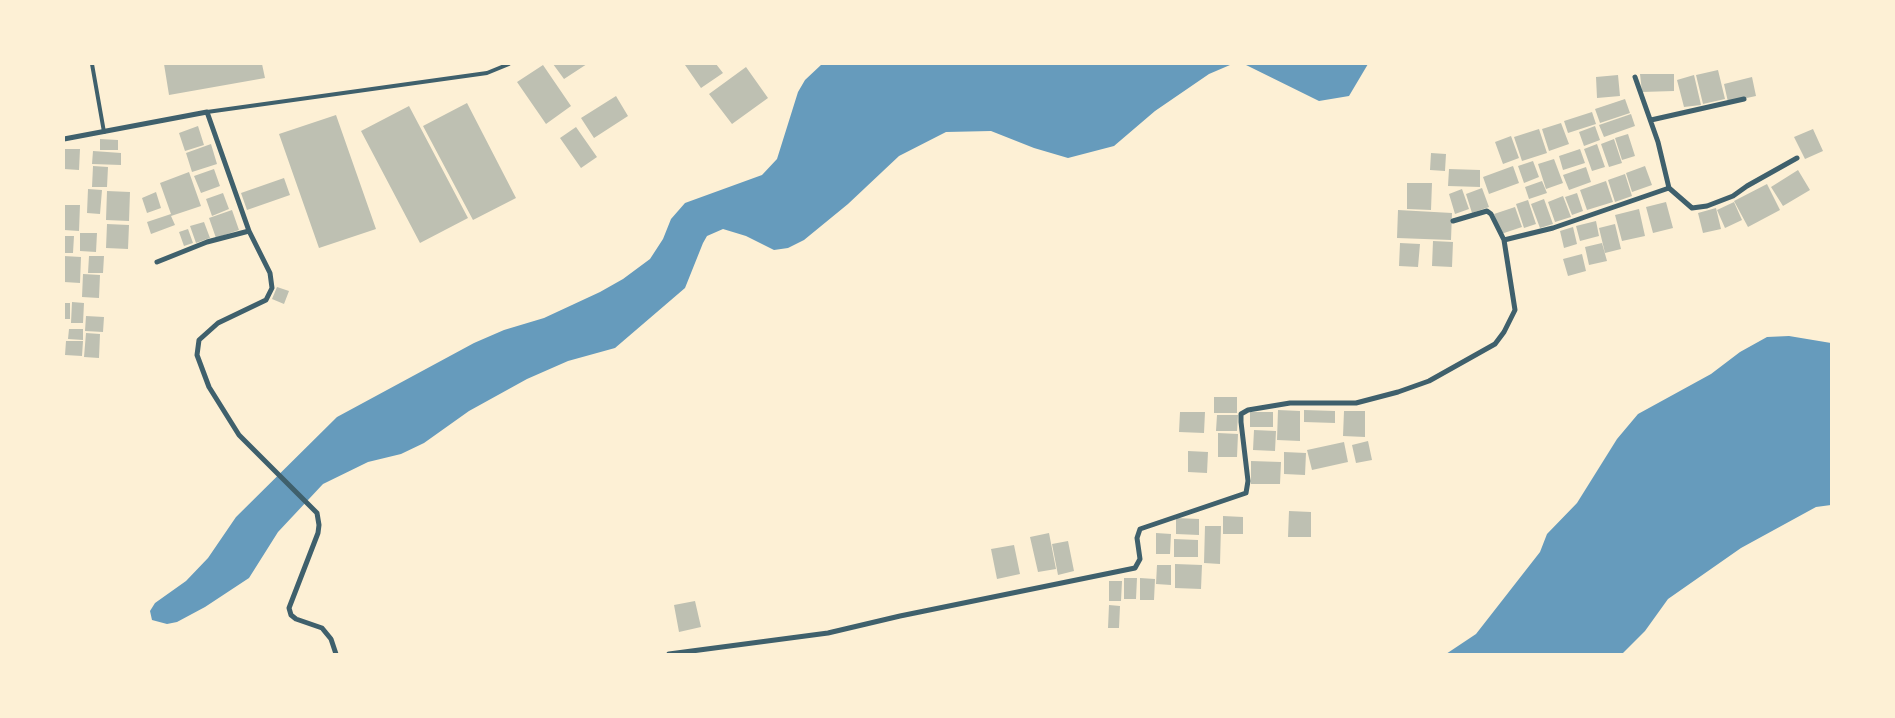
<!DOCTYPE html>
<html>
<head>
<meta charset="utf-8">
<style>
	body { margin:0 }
	#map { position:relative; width:1895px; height:718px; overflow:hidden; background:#fdf0d5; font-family:"PT Sans Narrow",sans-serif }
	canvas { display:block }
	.frame { position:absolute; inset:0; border:65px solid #fdf0d5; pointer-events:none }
</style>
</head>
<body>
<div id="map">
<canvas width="1895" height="718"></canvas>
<div class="frame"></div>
</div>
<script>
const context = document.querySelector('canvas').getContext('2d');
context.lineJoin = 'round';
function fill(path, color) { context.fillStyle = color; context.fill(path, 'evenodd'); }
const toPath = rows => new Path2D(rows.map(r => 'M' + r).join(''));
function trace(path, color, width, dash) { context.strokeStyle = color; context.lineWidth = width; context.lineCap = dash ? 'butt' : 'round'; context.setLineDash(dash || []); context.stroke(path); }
fill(toPath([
	[822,64,1368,64,1349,96,1319,101,1244,64,1230,65,1209,74,1155,111,1114,146,1068,158,1034,148,991,131,946,132,899,156,848,204,804,240,788,248,774,250,746,236,723,229,707,236,703,243,685,288,615,348,568,361,527,379,469,411,424,443,401,454,368,462,323,484,278,532,249,578,205,607,177,622,167,624,152,620,150,611,155,603,186,581,208,558,236,517,337,417,474,343,504,330,544,318,600,292,623,279,650,259,663,239,671,219,685,203,762,175,777,159,798,92,805,80],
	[1789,336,1831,343,1831,505,1816,507,1741,548,1668,599,1645,631,1622,654,1446,654,1476,634,1540,552,1547,534,1577,503,1617,439,1638,414,1711,374,1740,352,1767,337]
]), '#669bbc');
fill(toPath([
	[164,64,262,64,265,78,169,95],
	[553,64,587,64,564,79],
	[687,64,716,64,723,73,701,88,685,65],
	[543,65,571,106,546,124,517,82],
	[746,67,768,98,732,124,709,94],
	[1718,70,1725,99,1703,104,1696,75],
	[1640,74,1674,74,1674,91,1642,92],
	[1618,75,1620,96,1597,98,1596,77],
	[1694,75,1701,105,1684,107,1677,80],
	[1752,77,1756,96,1728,102,1724,84],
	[616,96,628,116,594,138,581,118],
	[1625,99,1630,113,1600,123,1595,109],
	[467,103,516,198,473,220,423,126],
	[409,106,468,218,420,243,361,131],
	[1592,112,1596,124,1568,133,1564,121],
	[1631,114,1635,126,1604,137,1599,125],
	[336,115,376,229,319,248,279,134],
	[1561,123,1569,144,1549,151,1542,129],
	[198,126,204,145,185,151,179,133],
	[1595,126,1600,140,1584,146,1579,132],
	[576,127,597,157,581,168,560,138],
	[1539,129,1547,153,1522,161,1514,137],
	[1813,129,1823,151,1805,159,1794,137],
	[1628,134,1635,156,1622,160,1615,138],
	[1511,136,1519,158,1503,164,1495,142],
	[100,139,118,140,118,150,100,150],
	[1614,139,1622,163,1609,167,1601,144],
	[211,144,217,164,192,172,186,153],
	[1597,144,1605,167,1592,171,1584,149],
	[64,149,80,149,79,170,64,169],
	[1580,149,1585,163,1563,170,1559,156],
	[93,151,121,153,121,165,92,164],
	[1431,153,1446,154,1445,171,1430,170],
	[1554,159,1563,183,1546,189,1538,164],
	[1533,161,1539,177,1524,183,1518,166],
	[93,166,108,167,107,187,92,187],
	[1513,166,1519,183,1489,194,1483,177],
	[1645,166,1652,185,1632,192,1626,173],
	[1586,167,1591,182,1569,190,1563,175],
	[214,169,220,186,201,193,194,176],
	[1449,169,1480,170,1480,187,1448,186],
	[1798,170,1810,190,1783,206,1771,187],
	[189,172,201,206,171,216,175,225,151,234,147,222,171,214,160,183],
	[1625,174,1632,196,1615,202,1608,180],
	[284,178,290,195,247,210,241,193],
	[1542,181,1547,193,1529,199,1525,187],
	[1606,181,1613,202,1587,210,1580,190],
	[1407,183,1432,183,1431,210,1407,209],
	[1767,184,1780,210,1748,227,1734,201],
	[1482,188,1489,207,1472,213,1466,194],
	[88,189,102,190,100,214,87,213],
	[1462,189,1469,209,1455,214,1449,194],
	[107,191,130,192,129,221,106,220],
	[156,192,161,208,147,213,142,198],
	[223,193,229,209,212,216,206,199],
	[1577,193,1583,211,1572,215,1565,197],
	[1563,196,1571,217,1555,222,1548,202],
	[1544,199,1553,224,1540,228,1531,204],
	[1528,200,1536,224,1524,228,1516,204],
	[1666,202,1673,228,1653,233,1646,207],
	[1734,202,1742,220,1725,228,1717,210],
	[64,205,80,205,79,231,64,230],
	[1515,207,1522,227,1501,234,1494,214],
	[1716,208,1721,229,1703,233,1698,213],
	[1639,209,1645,236,1622,241,1615,215],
	[232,210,239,230,216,238,209,218],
	[1398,210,1452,213,1451,240,1397,238],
	[1596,221,1599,236,1580,241,1576,226],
	[204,222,210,238,196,243,190,226],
	[107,224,129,225,128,249,106,248],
	[1615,224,1621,249,1605,253,1599,228],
	[1573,227,1577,244,1564,248,1560,231],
	[188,229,193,243,184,246,179,232],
	[80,233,97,233,96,252,80,251],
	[64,236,74,236,73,253,64,253],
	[1433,241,1453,242,1452,267,1432,266],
	[1400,243,1420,244,1418,267,1399,266],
	[1602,243,1607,261,1589,265,1585,247],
	[1582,254,1586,271,1568,276,1563,259],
	[64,256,81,257,80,283,64,282],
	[89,256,104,256,103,273,88,273],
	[83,274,100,275,99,298,82,297],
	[277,287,289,291,284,304,272,299],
	[72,302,84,303,83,323,71,323],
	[64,303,70,303,70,319,64,319],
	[86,316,104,317,103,332,85,331],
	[69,329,83,329,83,340,68,339],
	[86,333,100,334,99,358,84,357],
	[66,341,83,341,82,356,65,355],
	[1214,397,1237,397,1237,413,1214,413],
	[1278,410,1300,411,1300,441,1277,440],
	[1304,410,1335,411,1335,423,1304,422],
	[1344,411,1365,411,1365,437,1343,436],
	[1180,412,1205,412,1204,433,1179,432],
	[1250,412,1273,412,1273,427,1250,427],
	[1217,415,1238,415,1237,431,1216,431],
	[1254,430,1276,431,1275,451,1253,450],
	[1218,433,1238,434,1237,457,1218,457],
	[1368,441,1372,460,1356,463,1352,445],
	[1344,442,1348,462,1312,470,1307,450],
	[1188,451,1208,452,1207,473,1188,472],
	[1284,452,1306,453,1305,475,1284,474],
	[1251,461,1281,462,1280,484,1251,484],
	[1289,511,1311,512,1311,537,1288,537],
	[1223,516,1243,517,1243,534,1223,534],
	[1176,518,1199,519,1199,535,1176,534],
	[1205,526,1221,526,1220,564,1204,563],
	[1049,533,1056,569,1038,572,1030,537],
	[1156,533,1171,534,1170,554,1156,554],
	[1174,539,1198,540,1198,557,1174,557],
	[1068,541,1074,571,1058,575,1052,544],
	[1014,545,1020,574,997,579,991,549],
	[1175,564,1202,565,1201,589,1175,588],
	[1157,565,1171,565,1171,585,1156,584],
	[1124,578,1137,578,1136,599,1124,599],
	[1140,578,1155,579,1154,600,1140,600],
	[1109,581,1122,581,1121,601,1109,601],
	[695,601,701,627,679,632,674,605],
	[1109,605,1120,606,1119,628,1108,628]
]), '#bec0b2');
trace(toPath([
	[92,64,104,132],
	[207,112,487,73,509,64]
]), '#3f606c', 4);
trace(toPath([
	[1635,77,1658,142,1669,188,1692,208,1707,206,1733,196,1747,186,1797,158],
	[1651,120,1744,99],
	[64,139,207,112,249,231,270,273,272,288,266,300,218,323,199,340,197,355,209,387,239,435,317,513,319,525,318,533,289,608,291,615,296,619,322,628,331,639,336,654],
	[1453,221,1487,211,1491,214,1504,240,1553,228,1669,188],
	[157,262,207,242,249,231],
	[669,654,828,633,900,616,1135,568,1140,559,1137,538,1140,529,1246,493,1248,481,1241,422,1241,414,1248,410,1290,403,1356,403,1398,392,1429,381,1495,344,1504,332,1515,310,1504,240]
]), '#3f606c', 5);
</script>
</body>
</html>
